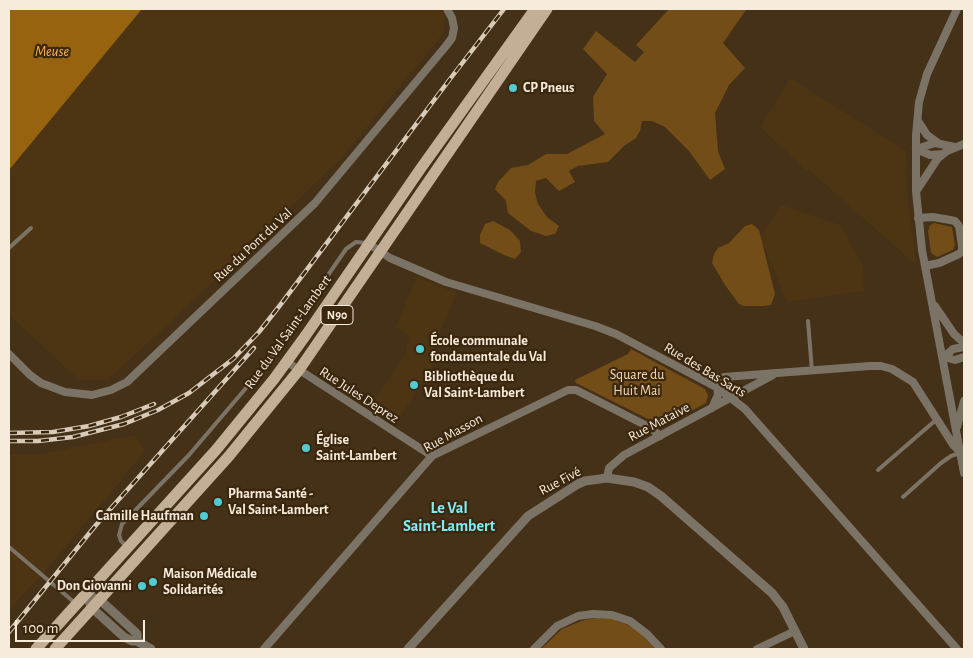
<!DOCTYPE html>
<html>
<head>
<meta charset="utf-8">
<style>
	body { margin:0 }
	#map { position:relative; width:973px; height:658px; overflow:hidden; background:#443117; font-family:"Alegreya Sans",sans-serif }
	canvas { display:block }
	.frame { position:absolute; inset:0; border:10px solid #f7ebdc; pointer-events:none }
	.scale { position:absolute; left:15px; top:620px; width:130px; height:22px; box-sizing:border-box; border:2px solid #f7ebdc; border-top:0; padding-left:6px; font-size:15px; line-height:18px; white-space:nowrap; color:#f7ebdc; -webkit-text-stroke:4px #3a270d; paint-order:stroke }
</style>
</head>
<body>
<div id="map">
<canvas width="973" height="658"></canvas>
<div class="frame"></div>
<div class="scale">100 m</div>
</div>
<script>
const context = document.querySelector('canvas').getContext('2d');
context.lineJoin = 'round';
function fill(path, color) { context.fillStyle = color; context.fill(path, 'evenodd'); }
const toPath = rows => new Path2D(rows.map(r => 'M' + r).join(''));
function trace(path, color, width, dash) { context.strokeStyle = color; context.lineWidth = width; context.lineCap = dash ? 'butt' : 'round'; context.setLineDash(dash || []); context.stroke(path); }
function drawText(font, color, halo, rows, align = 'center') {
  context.font = font + ' "Alegreya Sans",sans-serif'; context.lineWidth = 4.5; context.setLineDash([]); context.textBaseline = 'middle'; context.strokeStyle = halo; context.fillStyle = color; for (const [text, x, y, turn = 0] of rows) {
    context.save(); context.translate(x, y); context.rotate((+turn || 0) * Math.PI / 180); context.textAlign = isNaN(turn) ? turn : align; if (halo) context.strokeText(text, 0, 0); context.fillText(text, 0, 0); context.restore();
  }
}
fill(toPath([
	[142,9,439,9,444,14,445,24,443,34,342,157,250,247,108,380,79,380,9,315,9,170],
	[790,78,906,151,908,201,916,263,914,263,809,170,806,170,760,127],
	[781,205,840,225,863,265,864,291,787,302,760,237],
	[416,277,457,293,429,357,438,358,395,425,369,409,406,353,409,336,395,327,401,316],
	[135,435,145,451,42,575,9,609,9,454,35,455]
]), '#4d3514');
fill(toPath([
	[669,9,744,9,746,10,723,43,745,68,729,85,715,113,718,151,725,169,710,180,689,151,665,127,652,121,642,121,640,131,636,138,624,146,608,162,578,166,569,171,575,182,559,191,546,178,536,181,535,193,538,204,547,217,559,226,555,234,546,236,531,231,508,213,506,201,495,189,498,182,511,168,528,165,546,154,567,154,605,134,594,121,593,97,607,74,583,49,596,31,635,62,644,52,636,45],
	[493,221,510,230,520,241,521,252,515,259,504,255,480,243,480,235,485,224],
	[934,223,952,227,955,245,953,250,937,257,931,253,928,231,930,225],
	[752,224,759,230,775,294,771,305,763,306,744,306,739,304,725,285,712,263,714,254,718,248,729,243,745,226],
	[631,349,705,389,708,396,706,403,674,420,657,422,646,418,576,383,575,380,628,354],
	[598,618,613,619,628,625,640,632,655,649,541,649,562,629,584,620]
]), '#724d17');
fill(toPath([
	[9,9,142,9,9,170]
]), '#97630e');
trace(toPath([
	[9,248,31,228],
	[808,321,812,371],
	[878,470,937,419],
	[903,497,941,463,951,456,960,453],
	[9,547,75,603],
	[127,547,121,541,119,535,122,524,189,455,269,361,346,249,356,242,367,243]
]), '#7c7367', 4);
trace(toPath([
	[957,9,927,74,919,102,916,135,916,191,922,250,964,473],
	[918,121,927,135,938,143],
	[916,149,935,143,955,147],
	[916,149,930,155,943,154],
	[917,190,938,158,947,151,964,144],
	[918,218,933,217,950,220,955,221,959,226,962,246,962,251,959,254,939,263,925,266],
	[369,244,390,258,446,282,595,326,616,334,718,388,745,409,957,649],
	[935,306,954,334,964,343],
	[9,354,30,375,41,383,65,392,92,395,111,390,127,382,315,203,446,46,452,38,454,28,452,18,447,9],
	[944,357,953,349,964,347],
	[944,357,955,360,964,357],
	[287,362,432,456],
	[712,408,718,395,717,384,720,379,724,377,870,366,881,366,892,369,913,382,954,446,957,449,960,449],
	[957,427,964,401],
	[607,478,609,468,624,455,773,375],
	[264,649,432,456,568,390,576,390,592,398,651,428,660,436],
	[534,649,557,626,578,616,593,614,612,615,630,621,647,634,661,649],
	[757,649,795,631]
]), '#7c7367', 8);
trace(toPath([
	[86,595,92,608,124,637,132,641,137,641,151,649],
	[86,595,100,600,110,609,133,630,137,634,137,641],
	[408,649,528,516,578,484,585,481,607,478,634,482,648,487,661,496,772,593,783,607,804,649]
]), '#7c7367', 9);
trace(toPath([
	[36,649,216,450,274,379,306,335,421,168,535,9],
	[55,649,229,456,299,370,547,9]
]), '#c3af96', 11);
const rail = toPath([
	[9,433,53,432,89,426,121,417,154,404],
	[9,441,38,441,73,437,124,424,158,410,189,393,233,359,259,332,281,304,450,79,504,9],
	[9,632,96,525,254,348]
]);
trace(rail, '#d7cab9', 4.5);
trace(rail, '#3a270d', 2.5, [8]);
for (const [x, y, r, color] of [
	[513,88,5,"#51ccd5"],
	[420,349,5,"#51ccd5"],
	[414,385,5,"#51ccd5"],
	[306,448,5,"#51ccd5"],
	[218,502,5,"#51ccd5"],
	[204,516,5,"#51ccd5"],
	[153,582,5,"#51ccd5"],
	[142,586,5,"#51ccd5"]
]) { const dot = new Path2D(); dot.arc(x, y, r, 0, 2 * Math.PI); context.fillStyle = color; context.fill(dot); trace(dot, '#3a270d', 2); }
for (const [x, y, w] of [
	[337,315,32]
]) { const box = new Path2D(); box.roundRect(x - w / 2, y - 9.5, w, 19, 4); context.fillStyle = '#3a270d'; context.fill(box); trace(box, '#f7ebdc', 1); }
drawText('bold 12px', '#f7ebdc', null, [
	["N90",337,315]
]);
drawText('bold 14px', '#f7ebdc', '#3a270d', [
	["CP Pneus",523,88],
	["École communale",430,341],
	["fondamentale du Val",430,357],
	["Bibliothèque du",424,377],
	["Val Saint-Lambert",424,393],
	["Église",316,440],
	["Saint-Lambert",316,456],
	["Pharma Santé -",228,494],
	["Val Saint-Lambert",228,510],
	["Camille Haufman",194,516,"right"],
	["Maison Médicale",163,574],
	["Solidarités",163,590],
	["Don Giovanni",132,586,"right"]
], 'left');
drawText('14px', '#f7ebdc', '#3a270d', [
	["Rue du Pont du Val",253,245,-43],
	["Rue du Val Saint-Lambert",288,332,-54],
	["Rue des Bas Sarts",705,370,31],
	["Rue Jules Deprez",359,395,33],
	["Rue Mataive",659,422,-28],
	["Rue Masson",453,433,-29],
	["Rue Fivé",560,481,-28]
]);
drawText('14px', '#f5d8b4', '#3a270d', [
	["Square du",637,375],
	["Huit Mai",637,391]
]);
drawText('italic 15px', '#fdb551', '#3a270d', [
	["Meuse",52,51]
]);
drawText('bold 16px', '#80ecf4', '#3a270d', [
	["Le Val",449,508],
	["Saint-Lambert",449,526]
]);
</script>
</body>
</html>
